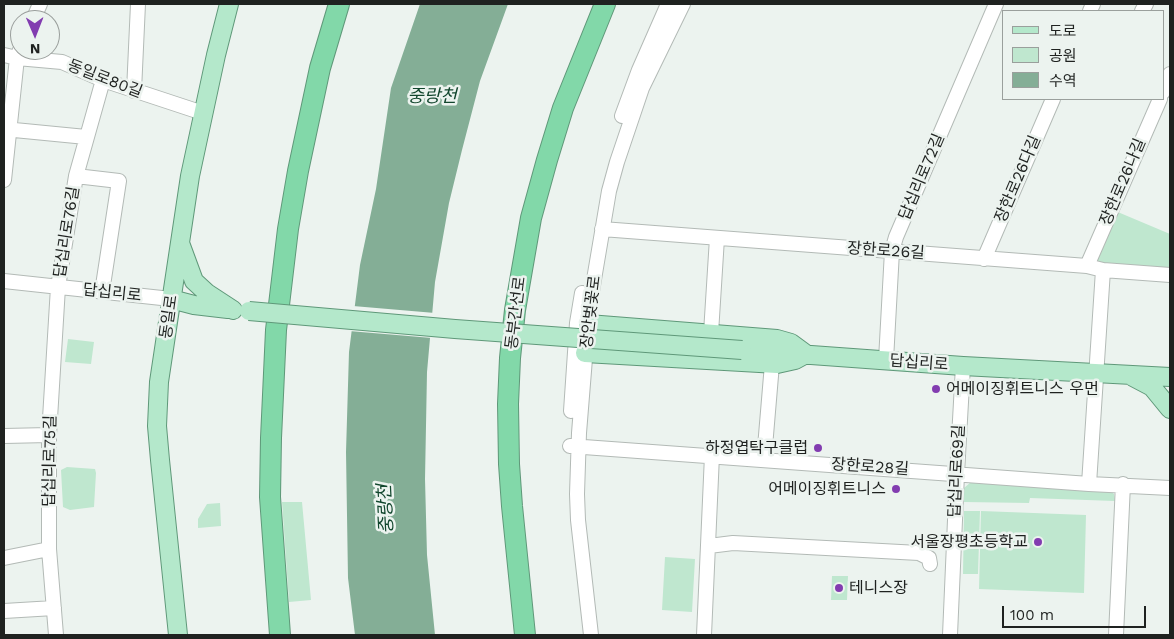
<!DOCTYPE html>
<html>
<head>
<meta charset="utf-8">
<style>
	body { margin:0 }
	#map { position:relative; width:1174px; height:639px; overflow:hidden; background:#ecf3ef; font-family:"Work Sans","Noto Sans KR",sans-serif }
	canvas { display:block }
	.frame { position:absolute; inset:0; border:5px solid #1f2220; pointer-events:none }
	.legend { position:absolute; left:1002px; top:10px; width:162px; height:90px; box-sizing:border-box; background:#ecf3ef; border:1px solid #9a9f9c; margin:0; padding:6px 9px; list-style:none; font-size:15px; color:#1f2220 }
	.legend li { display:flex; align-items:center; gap:10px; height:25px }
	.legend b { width:25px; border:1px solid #9a9f9c }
	.north { position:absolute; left:10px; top:10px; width:50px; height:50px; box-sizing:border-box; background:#ecf3ef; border:1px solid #9a9f9c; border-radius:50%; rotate:179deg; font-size:14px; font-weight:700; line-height:20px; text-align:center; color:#1f2220 }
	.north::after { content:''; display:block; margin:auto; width:18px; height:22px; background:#823cb0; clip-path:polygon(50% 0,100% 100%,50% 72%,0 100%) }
	.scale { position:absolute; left:1002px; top:606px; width:144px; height:22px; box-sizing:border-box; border:2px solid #1f2220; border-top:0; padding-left:6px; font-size:15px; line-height:18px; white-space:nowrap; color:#1f2220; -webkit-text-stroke:4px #ecf3ef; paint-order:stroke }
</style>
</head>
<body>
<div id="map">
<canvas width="1174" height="639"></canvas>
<div class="frame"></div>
<ul class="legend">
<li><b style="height:6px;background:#b4e8cb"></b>도로</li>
<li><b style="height:14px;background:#bfe7cf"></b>공원</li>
<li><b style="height:14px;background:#84ae96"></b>수역</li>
</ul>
<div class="north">N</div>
<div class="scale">100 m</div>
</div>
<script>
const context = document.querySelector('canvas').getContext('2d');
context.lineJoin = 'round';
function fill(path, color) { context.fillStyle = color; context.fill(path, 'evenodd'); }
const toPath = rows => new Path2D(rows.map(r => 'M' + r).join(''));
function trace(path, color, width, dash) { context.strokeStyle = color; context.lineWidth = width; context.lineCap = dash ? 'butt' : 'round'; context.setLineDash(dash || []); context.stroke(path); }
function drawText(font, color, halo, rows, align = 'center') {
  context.font = font + ' "Work Sans","Noto Sans KR",sans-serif'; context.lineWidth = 5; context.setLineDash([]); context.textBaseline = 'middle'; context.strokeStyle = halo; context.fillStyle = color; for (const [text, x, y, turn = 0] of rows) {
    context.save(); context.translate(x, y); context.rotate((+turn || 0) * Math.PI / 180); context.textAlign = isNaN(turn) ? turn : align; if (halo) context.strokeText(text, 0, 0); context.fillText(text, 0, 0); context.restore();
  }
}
fill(toPath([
	[1113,210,1170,234,1170,271,1100,266,1093,256],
	[68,339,94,342,91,364,65,362],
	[67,467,95,469,96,473,94,507,70,510,63,507,61,470],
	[971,482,1111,492,1114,494,1115,501,1030,498,1029,503,964,502,964,488],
	[282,502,302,502,311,600,289,602],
	[220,503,221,526,198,528,198,519,207,504],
	[964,511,980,511,978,574,963,574],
	[981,511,1086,515,1084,593,979,589],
	[665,557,695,559,692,612,662,610],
	[832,576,848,576,847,600,831,600]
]), '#bfe7cf');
fill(toPath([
	[420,4,508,4,480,81,462,150,449,203,435,282,427,372,425,479,427,555,435,635,355,635,348,578,346,452,349,352,360,265,376,189,391,88]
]), '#84ae96');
fill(toPath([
	[353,306,435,313,432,338,349,331]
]), '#ecf3ef');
const minor = toPath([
	[1090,11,1093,4],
	[1142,11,1146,4],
	[33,20,40,4],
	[4,55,17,58,62,62,103,80,203,113],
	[134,91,138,4],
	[1163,92,1170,74],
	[622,116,639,70,668,4],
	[4,129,86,137],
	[76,176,119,181,102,292],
	[4,180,17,58,20,50],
	[602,229,1087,266,1103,270,1170,275],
	[984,259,1053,99],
	[1087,266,1160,99],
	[4,281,171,299],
	[711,333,717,238],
	[886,360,892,251,896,237,996,4],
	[571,411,577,323,582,293],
	[4,436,49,435],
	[570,446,1089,484,1170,488],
	[764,459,772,364],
	[1089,484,1103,270],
	[709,546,733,543,919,553,929,558,930,564],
	[4,558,49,549],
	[4,611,54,608],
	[56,635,49,549,49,435,58,287,76,176,103,80],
	[591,635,578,520,577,494,579,433,589,309,609,191,617,162,642,88,683,4],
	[704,635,712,455],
	[950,635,957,474,963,366],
	[1116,635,1123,484]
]);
const major = toPath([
	[180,243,194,281,207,293,233,310],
	[171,299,194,305,228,309],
	[742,350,963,366,1170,377],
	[585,353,777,364,795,360,806,354,791,343,777,339,588,324],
	[1133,377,1152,387,1170,409],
	[178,635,160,460,157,426,159,382,190,176,216,55,229,4]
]);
const highway = toPath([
	[280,635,270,497,271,438,276,330,288,229,298,171,320,68,339,4],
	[525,635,512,506,509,464,508,404,510,358,515,310,531,218,547,160,563,108,605,4]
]);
trace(minor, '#b3bab6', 16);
trace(major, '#5f9879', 20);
trace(highway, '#5f9879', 22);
trace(minor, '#fff', 14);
trace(major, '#b4e8cb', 18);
trace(highway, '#82d8a9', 20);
const majorBridge = toPath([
	[249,311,455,329,742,350]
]);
trace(majorBridge, '#5f9879', 20, []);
trace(majorBridge, '#b4e8cb', 18);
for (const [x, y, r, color] of [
	[936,389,5,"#823cb0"],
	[818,448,5,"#823cb0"],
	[896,489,5,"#823cb0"],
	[1038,542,5,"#823cb0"],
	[839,588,5,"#823cb0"]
]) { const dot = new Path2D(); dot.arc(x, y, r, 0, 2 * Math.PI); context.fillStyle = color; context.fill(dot); trace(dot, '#ecf3ef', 2); }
drawText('16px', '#1f2220', '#ecf3ef', [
	["동일로80길",105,79,21],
	["답십리로72길",922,177,-67],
	["장한로26다길",1018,179,-67],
	["장한로26나길",1123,182,-67],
	["답십리로76길",67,232,-81],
	["장한로26길",886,251,4],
	["답십리로",112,293,6],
	["장안벚꽃로",591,312,-83],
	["동부간선로",516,313,-83],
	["동일로",169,317,-82],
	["답십리로",919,363,4],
	["답십리로75길",50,461,-89],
	["장한로28길",870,467,4],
	["답십리로69길",957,471,-87]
]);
drawText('16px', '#1f2220', '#ecf3ef', [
	["어메이징휘트니스 우먼",946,389,"left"],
	["하정엽탁구클럽",808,448],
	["어메이징휘트니스",886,489],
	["서울장평초등학교",1028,542],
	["테니스장",849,588,"left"]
], 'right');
drawText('italic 18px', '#11462d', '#ecf3ef', [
	["중랑천",432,97],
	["중랑천",386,509,-93]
]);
</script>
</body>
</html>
